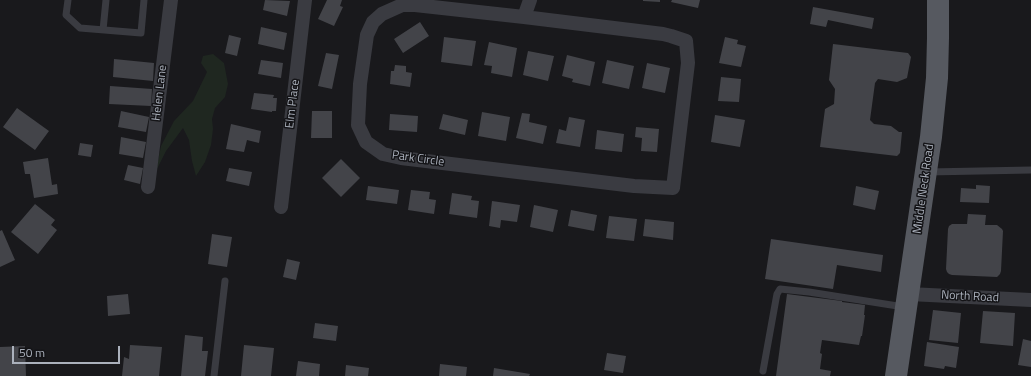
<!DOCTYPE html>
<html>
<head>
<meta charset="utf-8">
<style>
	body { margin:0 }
	#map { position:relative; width:1031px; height:376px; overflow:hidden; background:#19191c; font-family:"Titillium Web",sans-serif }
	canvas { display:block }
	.scale { position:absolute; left:12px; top:346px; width:108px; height:18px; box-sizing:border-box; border:2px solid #abb1bc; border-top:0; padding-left:5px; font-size:12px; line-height:14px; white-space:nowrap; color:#abb1bc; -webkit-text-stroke:3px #141417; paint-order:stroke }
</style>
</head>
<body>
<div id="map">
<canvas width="1031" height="376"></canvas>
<div class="scale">50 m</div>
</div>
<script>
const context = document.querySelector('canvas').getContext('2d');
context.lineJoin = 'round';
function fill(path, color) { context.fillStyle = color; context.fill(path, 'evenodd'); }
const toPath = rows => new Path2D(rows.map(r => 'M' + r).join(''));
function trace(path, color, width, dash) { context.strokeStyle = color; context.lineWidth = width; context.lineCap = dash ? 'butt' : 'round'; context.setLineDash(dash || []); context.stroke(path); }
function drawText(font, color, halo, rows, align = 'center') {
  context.font = font + ' "Titillium Web",sans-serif'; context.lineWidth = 3; context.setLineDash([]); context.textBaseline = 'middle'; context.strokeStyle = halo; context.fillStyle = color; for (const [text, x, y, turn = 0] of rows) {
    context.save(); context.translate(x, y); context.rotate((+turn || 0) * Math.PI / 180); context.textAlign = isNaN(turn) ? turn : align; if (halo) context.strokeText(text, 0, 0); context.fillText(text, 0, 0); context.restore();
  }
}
fill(toPath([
	[213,54,224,63,228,84,225,97,215,108,212,119,213,129,211,145,205,162,196,176,192,161,189,140,183,128,166,151,156,171,161,146,174,121,193,101,207,72,201,63,203,56]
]), '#1f2720');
fill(toPath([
	[265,0,290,1,287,16,263,10],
	[327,0,342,0,340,6,343,7,334,26,318,19],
	[643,0,660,0,660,2,643,1],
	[672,0,700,0,698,8,671,2],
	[813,7,874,18,872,29,828,20,826,27,810,24],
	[420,22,429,36,403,53,394,39],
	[261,27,287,33,284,50,258,44],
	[229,35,241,38,237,56,225,53],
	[444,37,476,41,472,66,441,62],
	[725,37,738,40,737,44,746,46,741,67,719,63],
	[489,42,517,48,512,77,491,73,492,66,484,65],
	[833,44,908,53,911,57,907,78,897,82,878,79,875,83,870,120,874,124,891,126,899,132,902,132,900,153,897,156,820,147,825,109,834,104,835,89,829,80],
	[528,51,554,56,548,81,523,75],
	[326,53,339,55,332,89,318,86],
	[567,55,595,62,590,86,572,82,573,79,562,76],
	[114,59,154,63,153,81,113,77],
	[261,60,283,63,281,78,258,74],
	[607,60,634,66,629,89,602,83],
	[647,63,670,68,665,93,642,88],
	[395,65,406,66,406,72,412,73,410,87,390,84,391,71,394,71],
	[721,77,741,79,739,102,718,101],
	[110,86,152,89,151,106,109,104],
	[254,93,274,95,273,98,277,98,276,111,272,111,272,112,251,109],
	[17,108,49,131,35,150,3,127],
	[121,111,149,117,146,132,118,127],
	[312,111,332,111,332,138,311,138],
	[482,112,510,117,506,141,478,136],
	[522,113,530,114,529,122,547,126,543,144,516,138],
	[390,114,418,116,417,132,389,130],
	[443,114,468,120,465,135,439,129],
	[715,115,745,120,740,147,711,142],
	[569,117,585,120,580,147,556,143,559,129,566,131],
	[231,124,261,131,259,143,247,140,244,152,226,149],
	[636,127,659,129,657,152,641,151,642,138,635,137],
	[597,130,624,134,622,152,595,149],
	[121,137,146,142,143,158,119,154],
	[80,143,93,145,91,157,78,155],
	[48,158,52,185,57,184,58,194,34,198,30,174,25,174,23,162],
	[341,159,360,178,341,197,322,178],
	[128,165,143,168,140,184,124,180],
	[229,168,252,172,249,186,226,181],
	[976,185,990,186,989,203,960,202,961,188,976,189],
	[368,186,399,190,397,204,366,200],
	[856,186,879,191,875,210,853,205],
	[411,190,430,192,429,199,436,200,434,214,408,210],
	[452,193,472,196,471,200,479,201,477,218,449,214],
	[492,201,520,205,517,222,501,220,500,228,489,226],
	[35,204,55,220,51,225,57,230,38,254,11,232],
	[534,205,558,210,553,232,530,227],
	[571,210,597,215,594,231,568,226],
	[968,214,986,215,985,225,997,225,1002,229,1003,231,1001,271,1000,274,997,277,952,275,949,274,947,272,946,269,948,229,949,226,952,224,967,224],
	[609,216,637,219,634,241,606,238],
	[645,219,674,222,673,240,643,236],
	[2,230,15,260,0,267,0,231],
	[212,234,232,237,227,267,208,264],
	[771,239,883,255,881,272,837,265,833,289,765,279],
	[287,259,300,262,296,280,283,277],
	[128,294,130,314,108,316,107,296],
	[787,294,842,301,842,302,865,305,864,315,865,315,862,336,861,336,859,345,822,340,820,353,822,354,820,369,831,371,830,376,776,376],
	[933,310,961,313,958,343,929,340],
	[983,311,1015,313,1013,346,980,343],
	[315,323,338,326,336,341,313,338],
	[185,335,203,337,202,351,208,351,205,376,181,376],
	[1023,339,1031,341,1031,367,1018,365],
	[927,342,959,347,956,368,945,366,944,369,924,366],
	[130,345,162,347,159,376,122,376,124,357,129,359],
	[244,345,274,348,271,376,241,376],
	[25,346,26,376,0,376,0,347],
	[607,353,626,356,623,373,604,370],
	[298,361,320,364,319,376,296,376],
	[440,364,467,367,466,376,439,376],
	[346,365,369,368,368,376,345,376],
	[494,368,530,374,529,376,493,376]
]), '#434449');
trace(toPath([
	[68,0,66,15,80,28,141,33,144,0],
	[103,30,106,0],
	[928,172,1031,170],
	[763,371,776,299,777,294,780,289,809,292,904,307],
	[214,376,225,281]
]), '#3a3b41', 7);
trace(toPath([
	[402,5,415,5,524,17,663,34,671,36,686,41,688,63,673,188,634,186,401,158,383,154,366,142,358,125,360,84,367,35,373,22,382,14,402,5],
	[524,17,530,0],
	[148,187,171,0],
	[281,207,305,0],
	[909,294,1031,300]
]), '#3a3b41', 14);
trace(toPath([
	[896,376,931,137,937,78,938,38,938,0]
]), '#565960', 22);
drawText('12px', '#abb1bc', '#141417', [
	["Helen Lane",160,93,-83],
	["Elm Place",293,104,-83],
	["Park Circle",418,159,8],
	["Middle Neck Road",924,189,-82],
	["North Road",970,297,3]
]);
</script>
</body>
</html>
